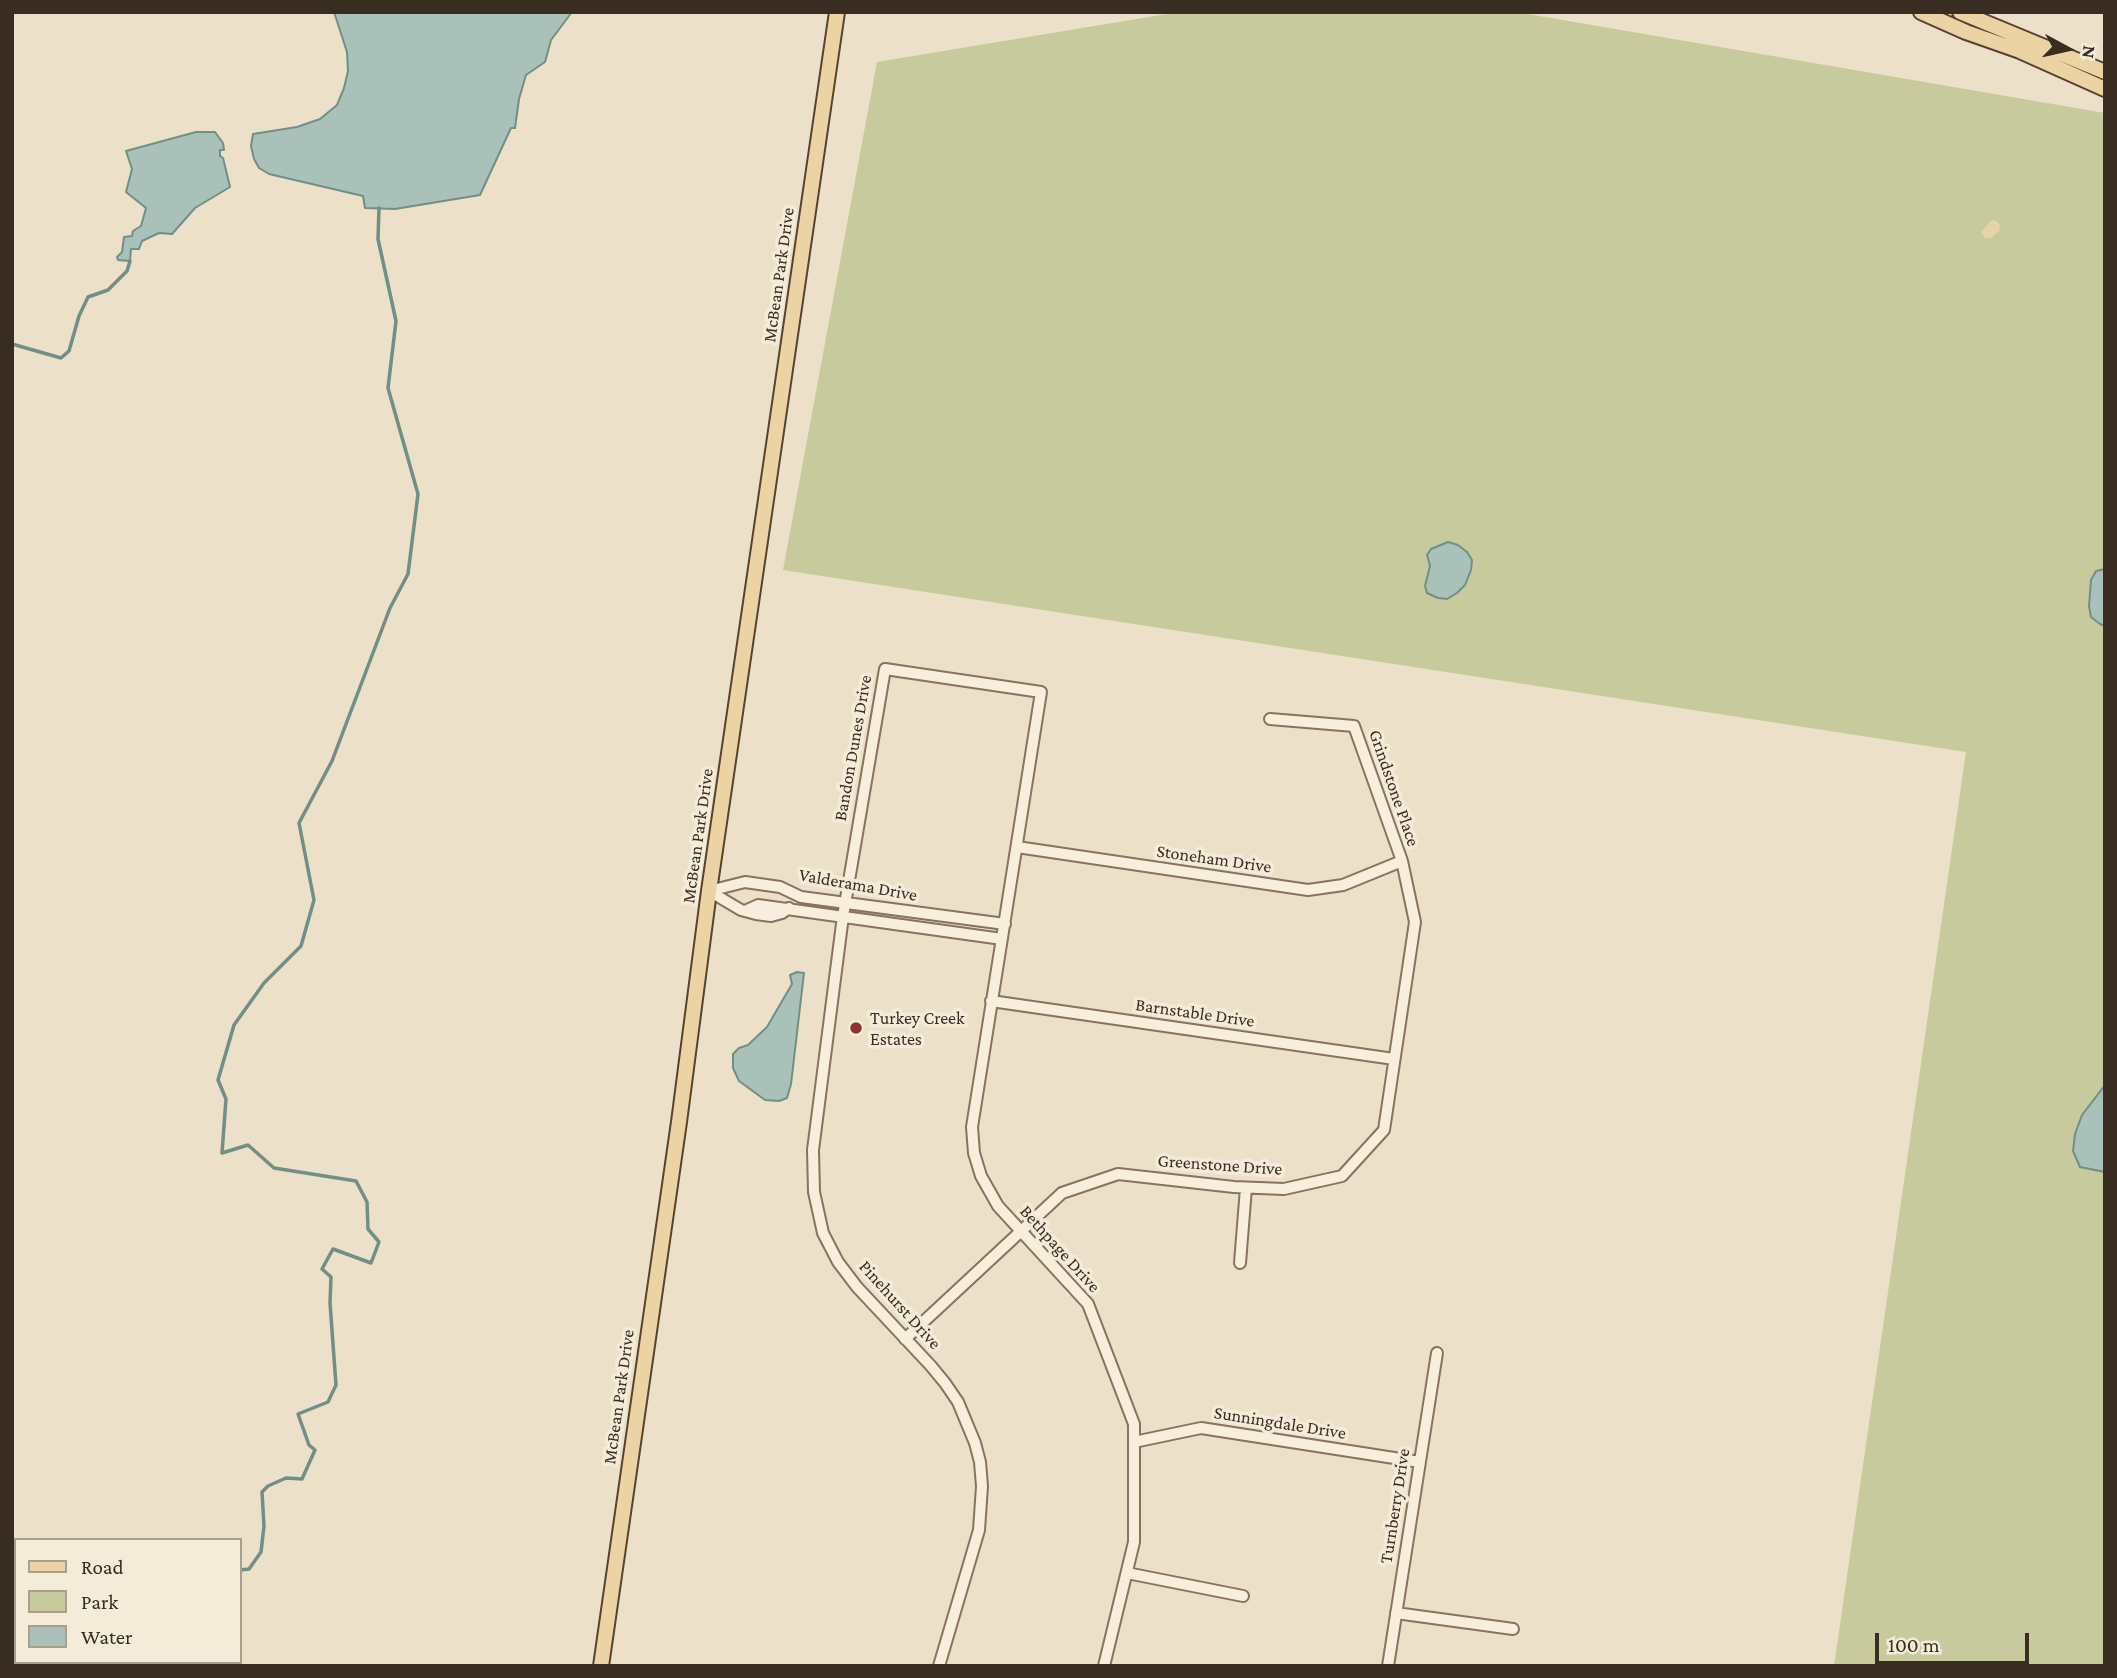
<!DOCTYPE html>
<html>
<head>
<meta charset="utf-8">
<style>
	body { margin:0 }
	#map { position:relative; width:2117px; height:1678px; overflow:hidden; background:#ece0c8; font-family:"Crimson Pro",serif }
	canvas { display:block }
	.frame { position:absolute; inset:0; border:14px solid #392c21; pointer-events:none }
	.legend { position:absolute; left:14px; top:1538px; width:228px; height:126px; box-sizing:border-box; background:#f4ebd8; border:2px solid #a99f8f; margin:0; padding:9px 12px; list-style:none; font-size:21px; color:#392c21 }
	.legend li { display:flex; align-items:center; gap:14px; height:35px }
	.legend b { width:35px; border:2px solid #a99f8f }
	.north { position:absolute; left:2033px; top:14px; width:70px; height:70px; -webkit-text-stroke:5px #f4ebd8; paint-order:stroke; rotate:98deg; font-size:19px; font-weight:700; line-height:28px; text-align:center; color:#392c21 }
	.north::after { content:''; display:block; margin:auto; width:24px; height:32px; background:#392c21; clip-path:polygon(50% 0,100% 100%,50% 72%,0 100%) }
	.scale { position:absolute; left:1875px; top:1633px; width:154px; height:32px; box-sizing:border-box; border:4px solid #392c21; border-top:0; padding-left:9px; font-size:21px; line-height:24px; white-space:nowrap; color:#392c21; -webkit-text-stroke:5px #f4ebd8; paint-order:stroke }
</style>
</head>
<body>
<div id="map">
<canvas width="2117" height="1678"></canvas>
<div class="frame"></div>
<ul class="legend">
<li><b style="height:9px;background:#ecd3a3"></b>Road</li>
<li><b style="height:19px;background:#c6ca9c"></b>Park</li>
<li><b style="height:19px;background:#a9c1b9"></b>Water</li>
</ul>
<div class="north">N</div>
<div class="scale">100 m</div>
</div>
<script>
const context = document.querySelector('canvas').getContext('2d');
context.lineJoin = 'round';
function fill(path, color) { context.fillStyle = color; context.fill(path, 'evenodd'); }
const toPath = rows => new Path2D(rows.map(r => 'M' + r).join(''));
function trace(path, color, width, dash) { context.strokeStyle = color; context.lineWidth = width; context.lineCap = dash ? 'butt' : 'round'; context.setLineDash(dash || []); context.stroke(path); }
function drawText(font, color, halo, rows, align = 'center') {
  context.font = font + ' "Crimson Pro",serif'; context.lineWidth = 7; context.setLineDash([]); context.textBaseline = 'middle'; context.strokeStyle = halo; context.fillStyle = color; for (const [text, x, y, turn = 0] of rows) {
    context.save(); context.translate(x, y); context.rotate((+turn || 0) * Math.PI / 180); context.textAlign = isNaN(turn) ? turn : align; if (halo) context.strokeText(text, 0, 0); context.fillText(text, 0, 0); context.restore();
  }
}
fill(toPath([
	[1179,12,1516,12,2105,113,2105,1666,1834,1666,1966,752,783,570,877,62]
]), '#c6ca9c');
fill(toPath([
	[1992,220,1998,222,2000,226,1999,231,1991,238,1985,238,1981,232]
]), '#e6d4a7');
const water = toPath([
	[334,12,572,12,551,40,545,62,526,75,519,99,515,128,511,128,480,195,395,209,365,208,363,196,269,174,259,168,254,159,251,146,253,134,297,127,320,119,337,105,344,88,348,71,347,52,334,12],
	[196,132,215,132,223,143,224,150,220,150,220,156,223,158,230,187,195,208,172,234,159,233,142,241,139,249,131,249,130,261,118,260,117,257,122,252,124,237,132,236,133,231,141,226,146,208,126,192,132,169,126,151,196,132],
	[1448,542,1458,545,1467,552,1472,560,1471,570,1465,585,1457,593,1447,599,1438,598,1427,593,1425,586,1430,566,1427,555,1431,549,1448,542],
	[2105,569,2105,626,2100,624,2091,617,2089,606,2091,580,2096,571,2105,569],
	[797,972,804,973,791,1084,787,1098,779,1101,765,1100,739,1081,733,1068,733,1054,739,1048,748,1045,767,1027,792,984,790,975,797,972],
	[2105,1085,2105,1172,2080,1167,2073,1151,2075,1134,2082,1115,2105,1085]
]);
fill(water, '#a9c1b9');
trace(water, '#708f86', 2);
trace(toPath([
	[12,344,61,358,69,351,79,316,88,297,108,290,127,271,130,261],
	[240,1570,249,1569,261,1552,264,1526,262,1492,268,1486,286,1478,302,1479,315,1450,309,1445,298,1414,328,1402,336,1385,330,1303,331,1277,322,1269,333,1249,371,1263,379,1242,368,1229,367,1202,356,1181,274,1168,248,1145,222,1153,226,1099,218,1080,234,1025,264,983,301,946,314,900,299,823,332,761,390,608,408,574,418,494,388,388,396,321,378,239,379,208],
	[225,1666,226,1662]
]), '#708f86', 3.5);
const minor = toPath([
	[1017,847,1308,890,1343,885,1402,861],
	[709,891,745,882,780,887,801,897,1005,924],
	[709,891,741,910,756,914,771,916,782,913,789,908],
	[747,910,758,905,1002,939],
	[991,1001,1394,1059],
	[1240,1263,1246,1188],
	[905,1339,1062,1193,1118,1174,1234,1187,1284,1189,1342,1176,1384,1130,1415,922,1402,861,1354,726,1270,719],
	[1134,1442,1201,1428,1420,1462],
	[1127,1573,1243,1596],
	[1396,1613,1513,1629],
	[939,1666,979,1530,982,1486,980,1462,975,1443,958,1402,945,1383,931,1366,857,1287,838,1262,823,1233,814,1192,813,1150,843,916,885,669,1041,692,972,1127,974,1153,981,1176,998,1206,1088,1304,1134,1424,1134,1542,1104,1666],
	[1388,1666,1437,1353]
]);
const major = toPath([
	[1921,12,1966,32,2020,51,2105,89],
	[1960,12,2105,72],
	[601,1666,679,1122,709,891,837,12]
]);
trace(minor, '#87735e', 14);
trace(major, '#564232', 18);
trace(minor, '#f7eedb', 10);
trace(major, '#ecd3a3', 14);
for (const [x, y, r, color] of [
	[856,1028,7,"#933135"]
]) { const dot = new Path2D(); dot.arc(x, y, r, 0, 2 * Math.PI); context.fillStyle = color; context.fill(dot); trace(dot, '#f4ebd8', 2.5); }
drawText('18px', '#392c21', '#f4ebd8', [
	["McBean Park Drive",779,275,-82],
	["Bandon Dunes Drive",853,748,-80],
	["Grindstone Place",1394,788,71],
	["McBean Park Drive",698,836,-82],
	["Stoneham Drive",1214,859,8],
	["Valderama Drive",858,885,10],
	["Barnstable Drive",1195,1013,8],
	["Greenstone Drive",1220,1165,4],
	["Bethpage Drive",1060,1249,48],
	["Pinehurst Drive",900,1305,48],
	["McBean Park Drive",619,1397,-82],
	["Sunningdale Drive",1280,1423,9],
	["Turnberry Drive",1395,1506,-81]
]);
drawText('18px', '#392c21', '#f4ebd8', [
	["Turkey Creek",870,1018],
	["Estates",870,1039]
], 'left');
</script>
</body>
</html>
